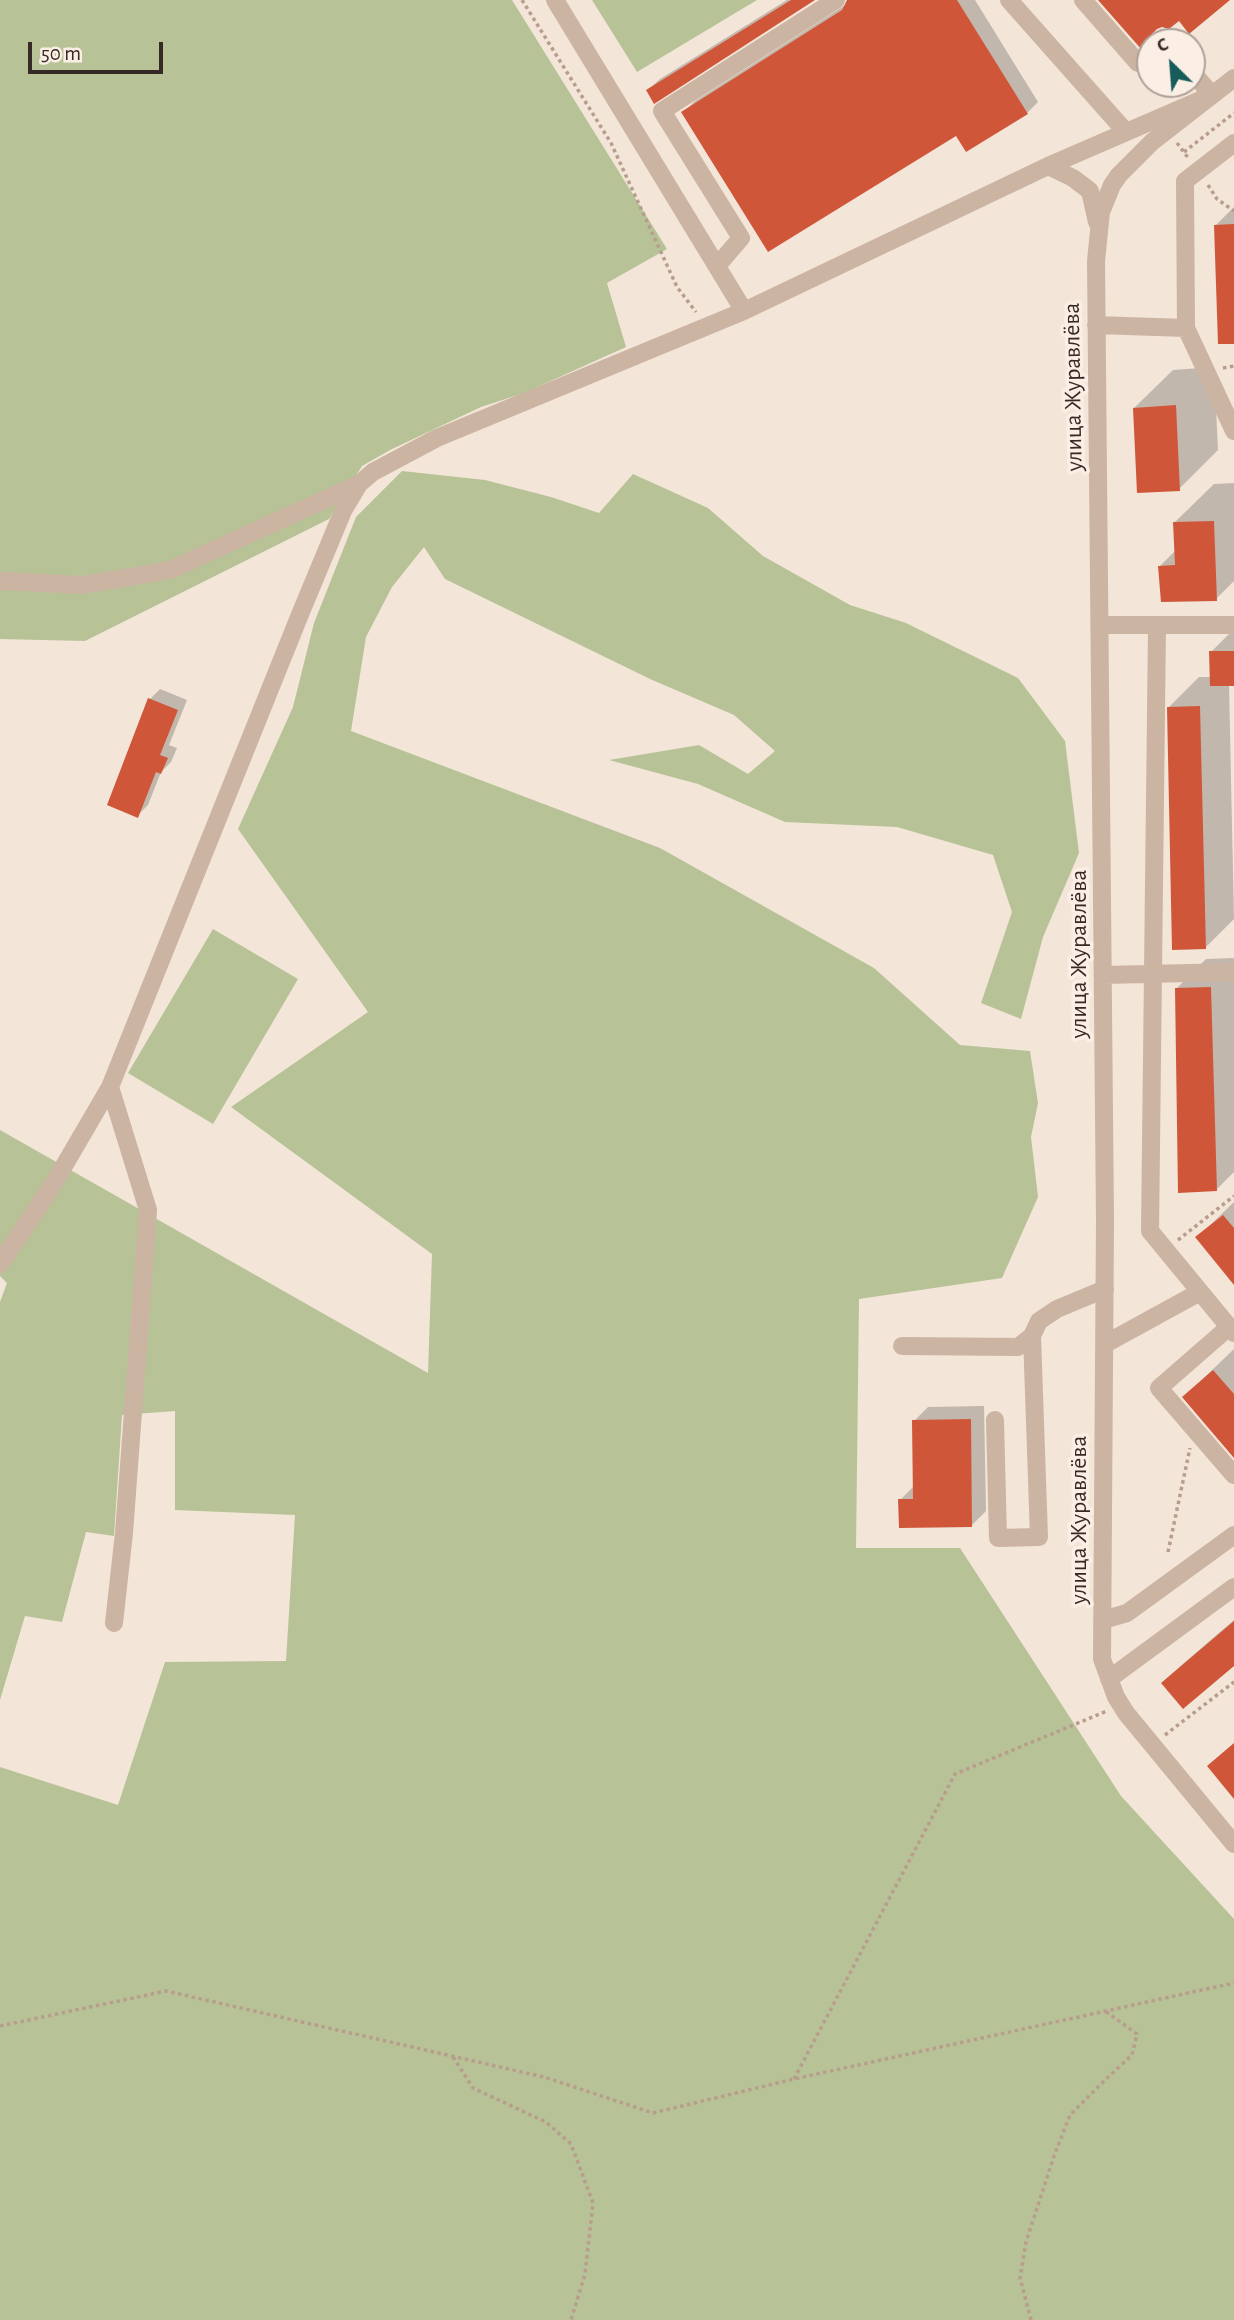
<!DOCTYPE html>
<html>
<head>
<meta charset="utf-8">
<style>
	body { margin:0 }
	#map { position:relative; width:1234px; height:2320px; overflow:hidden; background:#f3e5d8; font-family:"Alegreya Sans",sans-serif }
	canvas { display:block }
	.north { position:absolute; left:1136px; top:28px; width:70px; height:70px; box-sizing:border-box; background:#fbefe5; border:2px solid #ada099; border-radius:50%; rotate:335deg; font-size:19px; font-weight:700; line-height:28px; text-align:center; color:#372a26 }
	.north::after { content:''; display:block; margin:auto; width:24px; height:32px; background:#185b5b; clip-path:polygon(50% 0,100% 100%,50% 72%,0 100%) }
	.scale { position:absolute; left:28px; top:42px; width:135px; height:32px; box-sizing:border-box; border:4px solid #372a26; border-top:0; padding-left:9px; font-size:21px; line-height:24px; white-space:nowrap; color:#372a26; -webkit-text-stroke:5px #fbefe5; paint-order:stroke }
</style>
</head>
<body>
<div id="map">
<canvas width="1234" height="2320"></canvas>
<div class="north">С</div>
<div class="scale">50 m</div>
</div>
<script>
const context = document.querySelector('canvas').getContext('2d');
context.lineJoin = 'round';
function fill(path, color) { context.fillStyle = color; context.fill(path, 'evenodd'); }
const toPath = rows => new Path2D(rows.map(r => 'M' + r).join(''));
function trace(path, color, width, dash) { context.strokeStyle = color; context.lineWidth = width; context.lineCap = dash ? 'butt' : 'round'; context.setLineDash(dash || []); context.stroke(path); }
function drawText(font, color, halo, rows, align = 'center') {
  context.font = font + ' "Alegreya Sans",sans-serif'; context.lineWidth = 7; context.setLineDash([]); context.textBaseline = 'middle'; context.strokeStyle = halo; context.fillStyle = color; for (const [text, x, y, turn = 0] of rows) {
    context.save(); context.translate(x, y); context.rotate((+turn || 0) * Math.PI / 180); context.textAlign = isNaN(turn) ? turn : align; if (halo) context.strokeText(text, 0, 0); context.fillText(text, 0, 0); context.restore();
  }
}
fill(toPath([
	[0,0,512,0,667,249,607,283,626,347,524,393,481,407,390,450,362,466,329,519,85,641,0,639],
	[592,0,757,0,637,72],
	[402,471,485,480,551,497,599,513,633,474,708,508,763,556,850,605,906,623,1018,678,1065,741,1079,853,1043,937,1021,1019,981,1003,1012,912,993,855,897,827,785,822,698,784,609,760,699,745,748,774,775,751,734,715,650,679,445,579,424,547,392,587,366,637,351,731,660,848,874,968,960,1045,1030,1051,1038,1103,1031,1137,1038,1197,1002,1278,859,1299,856,1548,960,1548,1121,1796,1234,1919,1234,2320,0,2320,0,1767,118,1805,165,1662,286,1661,295,1515,175,1510,175,1411,122,1415,114,1536,86,1532,62,1622,25,1616,0,1700,0,1302,7,1283,0,1276,0,1130,428,1373,432,1254,231,1107,368,1012,238,829,293,707,314,623,356,517],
	[213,929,298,979,213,1124,128,1073]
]), '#b7c397');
fill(toPath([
	[787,0,812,0,648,90,660,79],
	[849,0,975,0,1038,102,1027,113,957,133,683,113,695,101,847,4],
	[1234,207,1234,342,1215,226],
	[1214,367,1218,450,1179,489,1134,408,1173,370],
	[1234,483,1234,581,1216,599,1160,566,1176,550,1175,522,1214,484],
	[1234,629,1234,684,1229,684,1234,919,1206,947,1169,707,1199,677,1211,677,1211,652],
	[160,689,187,700,169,745,177,748,171,762,161,772,148,805,137,816,150,699],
	[1234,958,1234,1172,1216,1190,1176,989,1206,959],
	[1234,1202,1234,1282,1198,1237],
	[1234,1349,1234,1455,1184,1397],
	[984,1406,986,1511,972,1525,900,1500,915,1485,914,1421,928,1407],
	[1234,1620,1234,1663,1163,1683,1184,1663]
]), '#0003');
fill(toPath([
	[791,0,815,0,654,104,646,90],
	[847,0,957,0,1028,114,966,152,956,136,768,252,681,112,842,10],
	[1098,0,1230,0,1189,34,1179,21,1169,29,1162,27,1157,29,1152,34,1153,42,1142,50],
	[1234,224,1234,344,1218,344,1214,225],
	[1176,405,1180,491,1137,493,1133,408],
	[1214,521,1217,601,1161,602,1158,566,1175,565,1173,522],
	[1209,651,1234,651,1234,686,1210,686],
	[148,698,178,710,160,755,168,758,161,774,156,772,138,818,107,805],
	[1200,706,1206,949,1172,950,1167,707],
	[1211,987,1217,1191,1178,1193,1175,988],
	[1223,1215,1234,1228,1234,1285,1195,1237],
	[1213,1370,1234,1394,1234,1458,1182,1397],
	[971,1419,972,1527,899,1528,898,1499,913,1499,912,1420],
	[1234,1621,1234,1666,1183,1709,1161,1683],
	[1234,1743,1234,1799,1207,1766]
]), '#d0563a');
trace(toPath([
	[522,0,611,143,677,287,696,312],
	[1177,143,1189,159],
	[1184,152,1234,113],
	[1208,185,1217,199,1234,211],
	[1223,368,1234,366],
	[1178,1240,1234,1196],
	[1168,1552,1190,1448],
	[1165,1735,1234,1682],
	[0,2026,166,1991,544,2077,653,2113,794,2079,1234,1983],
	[453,2057,473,2088,546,2122,571,2144,593,2203,585,2274,571,2320],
	[794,2079,955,1774,1107,1711],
	[1031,2320,1020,2278,1026,2242,1054,2156,1070,2115,1105,2080,1132,2055,1137,2034,1105,2011]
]), '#b89d8d', 3.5, [3.5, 3.5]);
trace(toPath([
	[555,0,744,311],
	[1009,0,1126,132],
	[1083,0,1138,63,1150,59],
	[1163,38,1166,42],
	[1234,78,1152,142,1119,175,1112,185,1101,212,1096,261,1105,1220,1102,1659,1116,1697,1126,1713,1234,1844],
	[1048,166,1073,178,1090,191,1097,222],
	[717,266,741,238,662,111,836,0],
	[1096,325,1186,328,1234,431],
	[1186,328,1185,181,1234,143],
	[0,581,83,585,170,570,359,484],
	[1100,625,1234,625],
	[1157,626,1150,1231,1234,1333],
	[1103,975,1234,972],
	[110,1087,148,1210,124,1533,114,1623],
	[0,1264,54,1183,110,1087,301,612,343,511,359,484,373,472,437,438,744,311,1048,166,1212,95,1192,72],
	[1229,1327,1159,1388,1234,1475],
	[1105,1344,1200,1292],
	[902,1346,1018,1347,1032,1336,1039,1321,1057,1309,1105,1289],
	[995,1420,998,1538,1039,1537,1032,1336],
	[1103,1620,1127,1613,1234,1535],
	[1109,1679,1234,1587]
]), '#ccb4a3', 18);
drawText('24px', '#372a26', '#fbefe5', [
	["улица Журавлёва",1073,387,-91],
	["улица Журавлёва",1079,954,-90],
	["улица Журавлёва",1079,1520,-90]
]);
</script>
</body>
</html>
